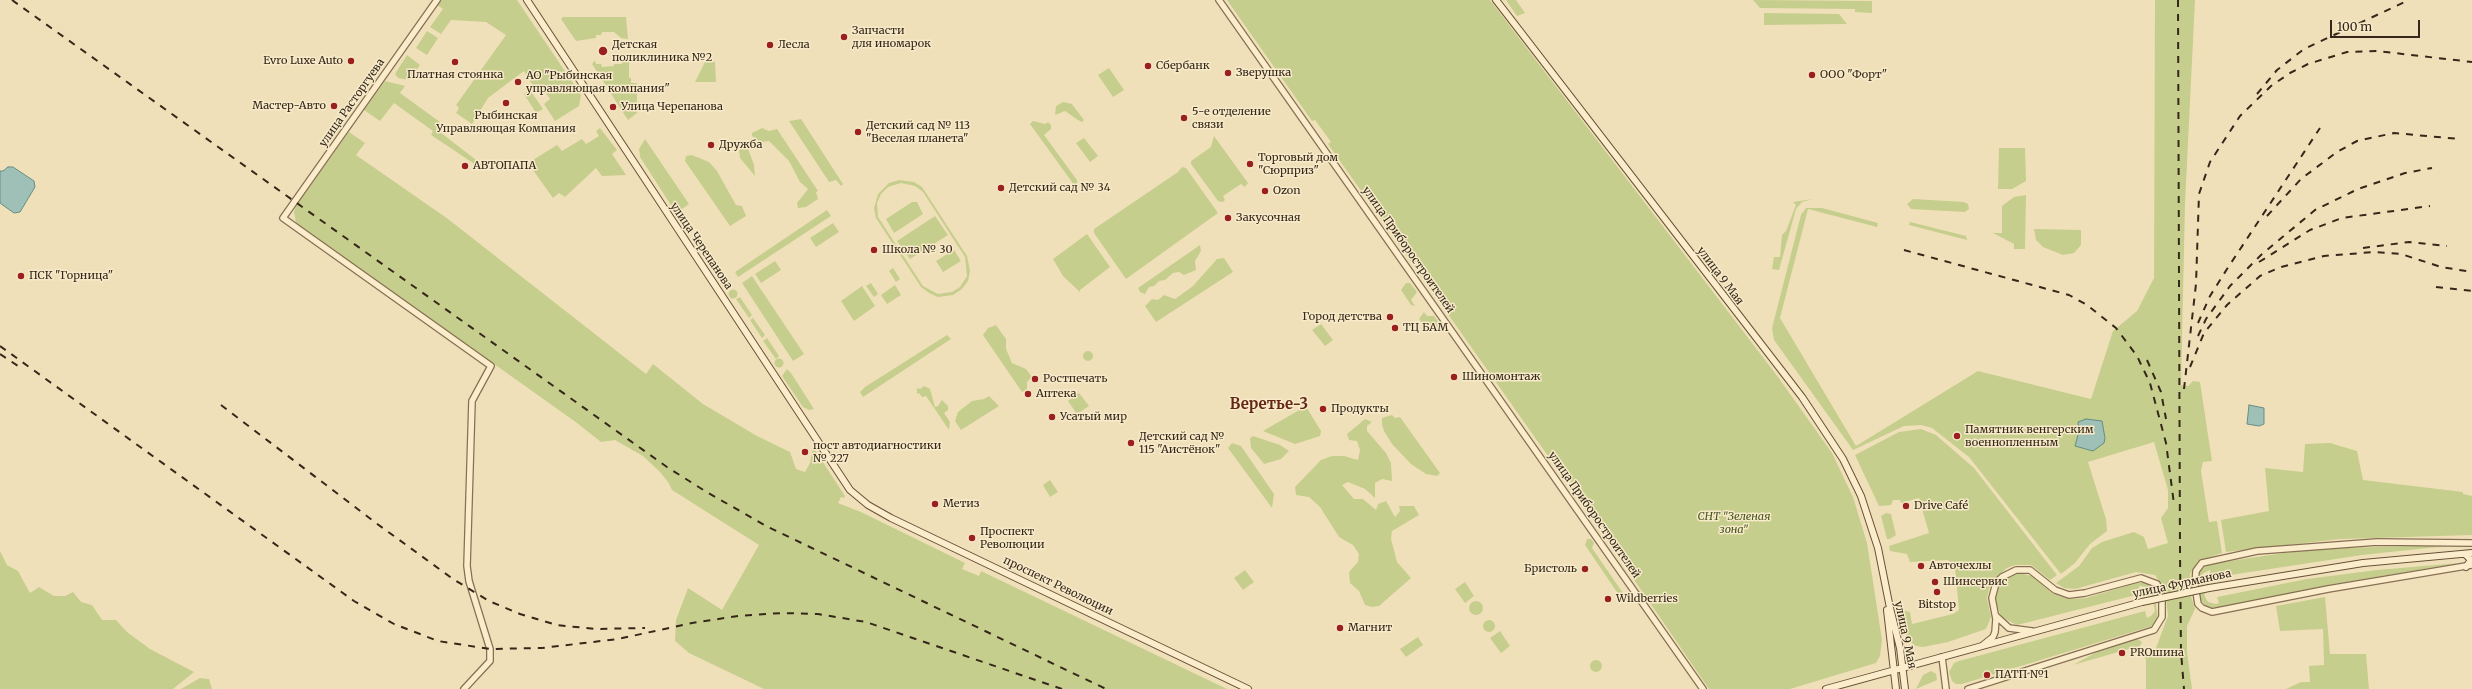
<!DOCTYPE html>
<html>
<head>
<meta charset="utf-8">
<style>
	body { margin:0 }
	#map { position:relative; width:2472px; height:689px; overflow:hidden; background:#f0e0b9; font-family:Merriweather,serif }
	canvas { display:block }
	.scale { position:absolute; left:2330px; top:20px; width:90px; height:18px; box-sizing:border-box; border:2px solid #352719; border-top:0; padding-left:5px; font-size:12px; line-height:14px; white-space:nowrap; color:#352719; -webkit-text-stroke:3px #f7eac9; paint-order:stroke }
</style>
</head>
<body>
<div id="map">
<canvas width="2472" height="689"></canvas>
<div class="scale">100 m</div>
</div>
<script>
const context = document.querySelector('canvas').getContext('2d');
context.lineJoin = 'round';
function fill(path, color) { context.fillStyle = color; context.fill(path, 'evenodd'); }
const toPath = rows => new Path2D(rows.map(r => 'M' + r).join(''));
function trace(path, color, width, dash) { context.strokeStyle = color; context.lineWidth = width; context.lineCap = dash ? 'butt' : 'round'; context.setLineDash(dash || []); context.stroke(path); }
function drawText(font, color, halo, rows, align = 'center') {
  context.font = font + ' Merriweather,serif'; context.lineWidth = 3; context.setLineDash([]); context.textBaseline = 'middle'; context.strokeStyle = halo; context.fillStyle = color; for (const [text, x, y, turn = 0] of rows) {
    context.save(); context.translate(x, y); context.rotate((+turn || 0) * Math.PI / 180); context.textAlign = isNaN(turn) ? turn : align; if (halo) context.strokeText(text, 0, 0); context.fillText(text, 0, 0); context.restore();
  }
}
fill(toPath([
	[441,0,517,0,581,95,579,106,555,121,544,104,550,99,542,87,536,91,524,71,488,98,472,124,456,113,459,108,456,105,506,35,486,22,451,20,441,34,430,27,443,9,437,5],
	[1227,0,1490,0,1778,377,1832,453,1853,497,1867,543,1882,640,1880,656,1876,663,1790,689,1709,689,1578,498,1580,495,1570,481,1567,483,1328,144,1331,142,1315,120,1312,121],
	[1506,0,1516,0,1525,13,1517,16],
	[1753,0,1872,1,1872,13,1855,12,1855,9,1760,8],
	[2155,0,2195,0,2185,204,2181,385,2188,386,2193,381,2200,382,2212,461,2203,462,2201,471,2209,522,2217,521,2222,553,2198,561,2190,574,2191,596,2195,609,2187,626,2187,652,2192,689,2146,689,2146,659,2139,653,2144,652,2147,658,2156,648,2168,616,2165,590,2155,575,2136,572,2075,589,2064,588,2056,583,2079,566,2092,548,2102,542,2134,532,2144,537,2148,549,2168,543,2161,518,2168,508,2168,490,2154,442,2088,462,2106,519,2107,531,2090,544,2075,563,2061,574,1969,457,1932,428,1921,425,1904,426,1853,450,1774,340,1772,328,1801,215,1806,208,1822,208,1878,223,1877,227,1808,209,1780,318,1856,446,1978,371,2091,399,2113,331,2137,311,2154,278],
	[1764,13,1839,14,1847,24,1764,25],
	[563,17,626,17,628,39,621,38,614,32,602,32,601,35,596,35,596,38,576,41,561,19],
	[427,31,438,38,427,55,416,48],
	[407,55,420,65,409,80,398,78,395,74],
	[595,60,596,64,601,64,602,67,614,66,614,64,622,64,622,60,629,60,629,78,631,78,631,83,637,83,637,113,628,120,592,64],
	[705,62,715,62,716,82,695,82],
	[1109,68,1124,90,1113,97,1098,75],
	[385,81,405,86,400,93,440,122,436,129,484,166,482,169,431,135,433,131,394,103,380,121,364,110],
	[530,90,543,109,536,113,524,94],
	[1063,102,1072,104,1084,120,1082,122,1078,120,1065,111,1055,115,1056,106],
	[801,119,843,184,841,186,836,180,829,182,789,121],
	[1033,121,1045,124,1048,122,1051,125,1051,129,1044,135,1077,180,1077,189,1030,124],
	[600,128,617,150,612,154,626,175,602,176,596,168,565,197,559,193,553,198,528,163,557,145,562,151,582,139,586,144,599,136,596,131],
	[762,128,769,131,777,129,818,191,816,192,818,199,806,207,798,208,797,203,808,189,800,182,789,161,769,141,761,142,752,136,752,133],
	[349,132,365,143,356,155,448,219,646,374,653,364,703,404,757,436,790,452,796,469,805,472,810,463,813,447,845,496,844,498,841,497,838,503,861,512,965,563,962,569,979,576,981,571,1227,689,764,689,689,653,675,641,676,620,688,588,722,610,759,545,672,490,668,482,660,472,643,456,615,440,601,442,577,423,296,223,294,212,296,206],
	[1214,136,1248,183,1245,187,1241,184,1223,196,1225,200,1223,202,1218,201,1191,164,1191,161,1211,147],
	[1084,138,1098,156,1090,162,1076,143],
	[645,139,689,204,676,213,640,157,639,149],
	[744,146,747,146,754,165,755,176,740,158,739,150],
	[1999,148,2025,148,2026,181,2012,189,1998,189],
	[692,155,709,162,717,171,736,205,742,206,746,216,730,226,685,161,686,156],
	[1182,167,1186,168,1218,213,1126,279,1094,233,1094,229,1178,172],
	[899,180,914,182,922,187,967,256,970,271,968,281,962,289,953,295,938,297,929,293,921,287,876,218,874,208,878,194,889,183],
	[901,183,915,186,923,192,965,257,967,276,960,287,952,292,938,294,923,286,878,217,877,203,881,194,888,187],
	[2026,195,2025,249,2014,249,2014,244,1993,233,2002,233,2002,206,2014,197],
	[1813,199,1802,202,1796,209,1779,270,1772,269,1774,257,1780,257,1782,235,1786,231,1796,205,1793,202],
	[1913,199,1964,202,1968,204,1969,209,1965,212,1911,209,1907,204],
	[912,202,917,202,923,214,894,233,886,219],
	[827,210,831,216,738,277,735,272],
	[935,216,948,235,910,259,897,241],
	[1910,222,1966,236,1967,240,1909,225],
	[833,223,839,232,816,247,810,238],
	[2034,229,2081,230,2081,245,2074,253,2063,255,2043,247,2036,240],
	[1087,234,1110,267,1080,290,1080,292,1063,276,1053,259],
	[1200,245,1201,251,1195,261,1196,270,1184,275,1179,272,1173,273,1165,280,1159,281,1154,286,1149,287,1145,294,1140,292,1138,288],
	[954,250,961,261,943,272,936,261],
	[1224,258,1233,272,1156,322,1145,306,1152,299,1158,300,1164,295,1175,299,1193,286,1217,259],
	[775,261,781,270,761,283,755,274],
	[717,262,731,284,728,286,723,286,712,270,713,265],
	[893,268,900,279,896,282,889,271],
	[752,276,804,354,793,361,742,283],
	[871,283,878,294,874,297,866,286],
	[1406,283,1410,283,1417,292,1411,300,1415,306,1411,305,1401,290],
	[895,285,901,295,887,304,881,295],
	[862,286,875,306,854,321,841,301],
	'728.5 294a4.5 4.5 0 1 1 9 0a4.5 4.5 0 1 1-9 0Z',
	[740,297,752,315,749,318,736,299],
	[1424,312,1427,316,1434,316,1439,323,1438,327,1430,332,1419,319],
	[753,318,765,335,762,338,750,320],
	[1321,324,1333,340,1325,346,1312,330],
	[996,325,1006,339,1006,349,1012,363,1026,369,1032,377,1027,382,1027,389,1022,392,983,335,988,328],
	[947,335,951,339,863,397,860,392,865,387],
	[767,338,779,356,776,359,763,341],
	'1083 356a5 5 0 1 1 10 0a5 5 0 1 1-10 0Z',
	'774.5 363a4.5 4.5 0 1 1 9 0a4.5 4.5 0 1 1-9 0Z',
	[787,369,791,373,814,409,809,410,803,407,782,376],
	[924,386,930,389,935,407,938,406,942,400,948,406,948,410,944,413,950,422,949,430,926,396,922,397,919,393,917,394,917,388,920,389],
	[1079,393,1089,406,1077,414,1068,401],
	[989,396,999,406,961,430,955,421,958,412,972,401,984,399],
	[1307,408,1321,431,1320,436,1295,444,1263,431,1301,409],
	[1392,415,1395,418,1400,417,1440,473,1437,476,1426,474,1411,464,1392,444,1384,431,1382,424,1382,418],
	[1365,419,1372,422,1367,426,1367,431,1386,453,1391,463,1392,481,1382,479,1375,483,1375,498,1365,489,1348,482,1342,485,1354,499,1363,499,1376,510,1378,504,1386,501,1395,517,1400,511,1399,506,1414,506,1419,515,1392,531,1391,539,1397,562,1411,578,1379,606,1372,607,1365,605,1359,591,1350,583,1349,572,1358,562,1359,554,1353,545,1339,537,1320,507,1309,497,1296,495,1295,487,1321,460,1332,456,1344,456,1358,460,1360,450,1357,441,1349,440,1347,434],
	[1921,429,1936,435,1974,468,2057,575,2050,580,2031,565,2015,565,2007,568,1993,581,1989,589,1987,598,1991,617,1986,629,1948,642,1923,647,1916,646,1907,640,1901,610,1910,612,1912,624,1953,614,1959,610,1955,567,1948,560,1910,562,1907,554,1890,551,1889,546,1929,533,1919,498,1901,503,1900,500,1893,500,1891,505,1879,506,1855,455,1899,432],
	[1253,436,1280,445,1289,451,1281,459,1264,464,1251,448,1250,438],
	[1232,443,1241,446,1274,494,1272,508,1228,448],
	[2330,443,2357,451,2363,480,2463,492,2463,494,2472,496,2472,535,2340,539,2226,552,2221,520,2269,511,2265,468,2303,472,2305,444],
	[1050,480,1058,492,1050,497,1043,485],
	[1886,513,1891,514,1896,535,1890,539,1887,539,1881,516],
	[1587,539,1591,539,1594,543,1592,548,1625,596,1631,596,1629,600,1623,601,1585,545],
	[2457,545,2362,555,2211,578,2210,570,2202,574,2205,597,2208,602,2216,604,2219,603,2217,597,2307,579,2377,570,2459,563,2328,585,2222,608,2207,607,2200,599,2198,572,2209,564,2284,553,2339,548],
	[0,551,7,565,18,571,30,593,39,587,54,596,65,596,73,592,81,602,92,605,102,620,116,620,127,632,150,649,194,672,173,689,0,689],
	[1245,570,1254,582,1243,590,1234,578],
	[2019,573,2032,576,2053,594,2069,599,2086,598,2136,583,2147,583,2154,590,2158,619,2152,626,1962,684,1956,684,1952,681,1949,672,1954,663,1959,661,2145,611,2147,618,2151,616,2155,611,2151,591,2148,587,2139,586,2140,594,2017,625,2005,619,2000,614,1995,598,2000,584,2012,575],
	[1465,582,1474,596,1465,603,1455,589],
	[2325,597,2330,654,2366,654,2369,689,2286,689,2301,682,2310,682,2309,666,2324,665,2323,629,2280,631,2276,606],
	'1469 608a7 7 0 1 1 14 0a7 7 0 1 1-14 0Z',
	'1483 626a6 6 0 1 1 12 0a6 6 0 1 1-12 0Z',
	[1500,631,1510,646,1501,653,1490,638],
	[1418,637,1423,645,1406,657,1400,649],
	[2137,639,2142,642,2137,652,2132,648,2073,665,2097,652],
	'1590 666a6 6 0 1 1 12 0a6 6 0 1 1-12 0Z',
	[1931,671,1936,674,1937,680,1916,689,1923,675],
	[200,678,209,679,212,689,181,689]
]), '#c6ce8d');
const water = toPath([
	[8,167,13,167,34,181,35,187,20,212,14,213,0,203,0,171,3,171,8,167],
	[2249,405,2264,408,2264,424,2259,426,2247,424,2249,405],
	[2086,419,2102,421,2105,438,2104,443,2093,451,2075,446,2079,431,2078,422,2086,419]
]);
fill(water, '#9ec0b6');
trace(water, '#668d84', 1);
const tertiary = toPath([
	[437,0,283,218,491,366,472,401,467,566,469,581,490,649,490,661,464,689],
	[1219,0,1703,689],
	[2472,543,2377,542,2257,551,2202,563,2196,571,2195,586,2198,604,2202,608,2212,612,2328,589,2472,565],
	[1996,616,2009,628,2032,631],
	[1942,657,1946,689],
	[1968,689,2154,630,2162,617,2162,596,2157,584,2141,578,2085,593,2069,595,2055,590,2030,570,2016,570,2002,577,1996,583,1992,598,1996,619,1995,632,1993,637,1983,645]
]);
const secondary = toPath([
	[527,0,850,490,868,505,891,518,1248,689],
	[1496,0,1802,397,1843,459,1861,496,1878,548,1890,608,1900,648,1905,689],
	[2465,554,2471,560,2466,567],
	[2209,588,2363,563,2472,553],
	[1887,610,1896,689],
	[1826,689,2142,602]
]);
trace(tertiary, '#876f53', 8);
trace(secondary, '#695037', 8);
trace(tertiary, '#fbedcc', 5.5);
trace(secondary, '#fbedcc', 6);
trace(toPath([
	[12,0,667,467,705,491,766,526,1106,689],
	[2178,0,2180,554,2181,652,2184,689],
	[2257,94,2277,70,2304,49,2409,0],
	[2267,216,2301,179,2337,152,2357,141,2394,133,2459,139],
	[2363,248,2409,242,2447,246],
	[1904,250,2069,295,2087,305,2116,328,2137,356,2150,383,2166,443,2174,504],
	[2259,262,2310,230,2342,218,2430,206],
	[2436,287,2472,291],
	[2198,323,2210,296,2227,269,2320,128],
	[2198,336,2206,319,2230,286,2261,255,2315,210,2358,189,2405,173,2432,168],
	[0,346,354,601,394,624,438,641,490,649,542,648,618,639,692,623,738,616,782,613,818,614,866,622,1062,689],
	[0,354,18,366],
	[2147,360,2161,392,2166,419],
	[2190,367,2204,333,2227,305,2260,276,2281,267,2324,256,2374,252,2401,254,2441,267,2472,272],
	[2184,389,2196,284,2199,194,2210,162,2240,116,2271,86,2290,73,2308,64,2347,52,2377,51,2472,62],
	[221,405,376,523,453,579,489,601,520,614,557,625,595,629,645,628]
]), '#352719', 2, [7, 7]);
const secondaryBridge = toPath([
	[2142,602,2209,588]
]);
trace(secondaryBridge, '#695037', 8, []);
trace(secondaryBridge, '#fbedcc', 6);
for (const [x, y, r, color] of [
	[844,37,4,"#9a2020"],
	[770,45,4,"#9a2020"],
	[603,51,5,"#9a2020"],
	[351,61,4,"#9a2020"],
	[455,62,4,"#9a2020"],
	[1148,66,4,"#9a2020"],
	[1228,73,4,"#9a2020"],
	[1812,75,4,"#9a2020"],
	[518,82,4,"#9a2020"],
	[506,103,4,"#9a2020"],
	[334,106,4,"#9a2020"],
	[613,107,4,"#9a2020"],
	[1184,118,4,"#9a2020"],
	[858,132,4,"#9a2020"],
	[711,145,4,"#9a2020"],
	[1250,164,4,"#9a2020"],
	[465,166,4,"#9a2020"],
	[1001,188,4,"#9a2020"],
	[1265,191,4,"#9a2020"],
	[1228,218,4,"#9a2020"],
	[874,250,4,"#9a2020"],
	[21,276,4,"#9a2020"],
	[1390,317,4,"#9a2020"],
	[1395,328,4,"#9a2020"],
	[1454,377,4,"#9a2020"],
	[1035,379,4,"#9a2020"],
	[1028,394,4,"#9a2020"],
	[1323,409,4,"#9a2020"],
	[1052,417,4,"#9a2020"],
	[1957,436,4,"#9a2020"],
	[1131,443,4,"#9a2020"],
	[805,452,4,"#9a2020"],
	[935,504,4,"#9a2020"],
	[1906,506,4,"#9a2020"],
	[972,538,4,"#9a2020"],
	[1921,566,4,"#9a2020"],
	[1585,569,4,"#9a2020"],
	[1935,582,4,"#9a2020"],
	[1937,592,4,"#9a2020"],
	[1608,599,4,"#9a2020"],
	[1340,628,4,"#9a2020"],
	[2122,653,4,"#9a2020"],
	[1987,675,4,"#9a2020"]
]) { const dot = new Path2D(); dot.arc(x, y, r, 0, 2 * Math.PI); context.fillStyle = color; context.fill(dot); trace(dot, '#f7eac9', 1.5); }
drawText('11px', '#352719', '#f7eac9', [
	["Запчасти",852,31],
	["для иномарок",852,44],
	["Детская",612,45],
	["поликлиника №2",612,58],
	["Лесла",778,45],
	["Evro Luxe Auto",343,61,"right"],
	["Сбербанк",1156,66],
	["Зверушка",1236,73],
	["Платная стоянка",455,75,"center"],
	["ООО \"Форт\"",1820,75],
	["АО \"Рыбинская",526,76],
	["управляющая компания\"",526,89],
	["Мастер-Авто",326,106,"right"],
	["Улица Черепанова",621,107],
	["5-е отделение",1192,112],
	["связи",1192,125],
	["Рыбинская",506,116,"center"],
	["Управляющая Компания",506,129,"center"],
	["Детский сад № 113",866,126],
	["\"Веселая планета\"",866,139],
	["Дружба",719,145],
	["Торговый дом",1258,158],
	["\"Сюрприз\"",1258,171],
	["АВТОПАПА",473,166],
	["Детский сад № 34",1009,188],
	["Ozon",1273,191],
	["Закусочная",1236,218],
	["Школа № 30",882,250],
	["ПСК \"Горница\"",29,276],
	["Город детства",1382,317,"right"],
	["ТЦ БАМ",1403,328],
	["Шиномонтаж",1462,377],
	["Ростпечать",1043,379],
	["Аптека",1036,394],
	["Продукты",1331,409],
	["Усатый мир",1060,417],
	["Памятник венгерским",1965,430],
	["военнопленным",1965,443],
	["Детский сад №",1139,437],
	["115 \"Аистёнок\"",1139,450],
	["пост автодиагностики",813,446],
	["№ 227",813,459],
	["Метиз",943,504],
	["Drive Café",1914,506],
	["Проспект",980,532],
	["Революции",980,545],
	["Авточехлы",1929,566],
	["Бристоль",1577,569,"right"],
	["Шинсервис",1943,582],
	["Wildberries",1616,599],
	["Bitstop",1937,605,"center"],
	["Магнит",1348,628],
	["PROшина",2130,653],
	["ПАТП №1",1995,675]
], 'left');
drawText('11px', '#352719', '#f7eac9', [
	["улица Расторгуева",352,103,-55],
	["улица Черепанова",701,246,56],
	["улица Приборостроителей",1408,250,55],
	["улица 9 Мая",1720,276,53],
	["улица Приборостроителей",1594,515,55],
	["улица Фурманова",2182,584,-12],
	["проспект Революции",1058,586,26],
	["улица 9 Мая",1905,635,78]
]);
drawText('italic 11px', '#45531f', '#f7eac9', [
	["СНТ \"Зеленая",1734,517],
	["зона\"",1734,530]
]);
drawText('bold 15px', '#642716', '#f7eac9', [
	["Веретье-3",1269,405]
]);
</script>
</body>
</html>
